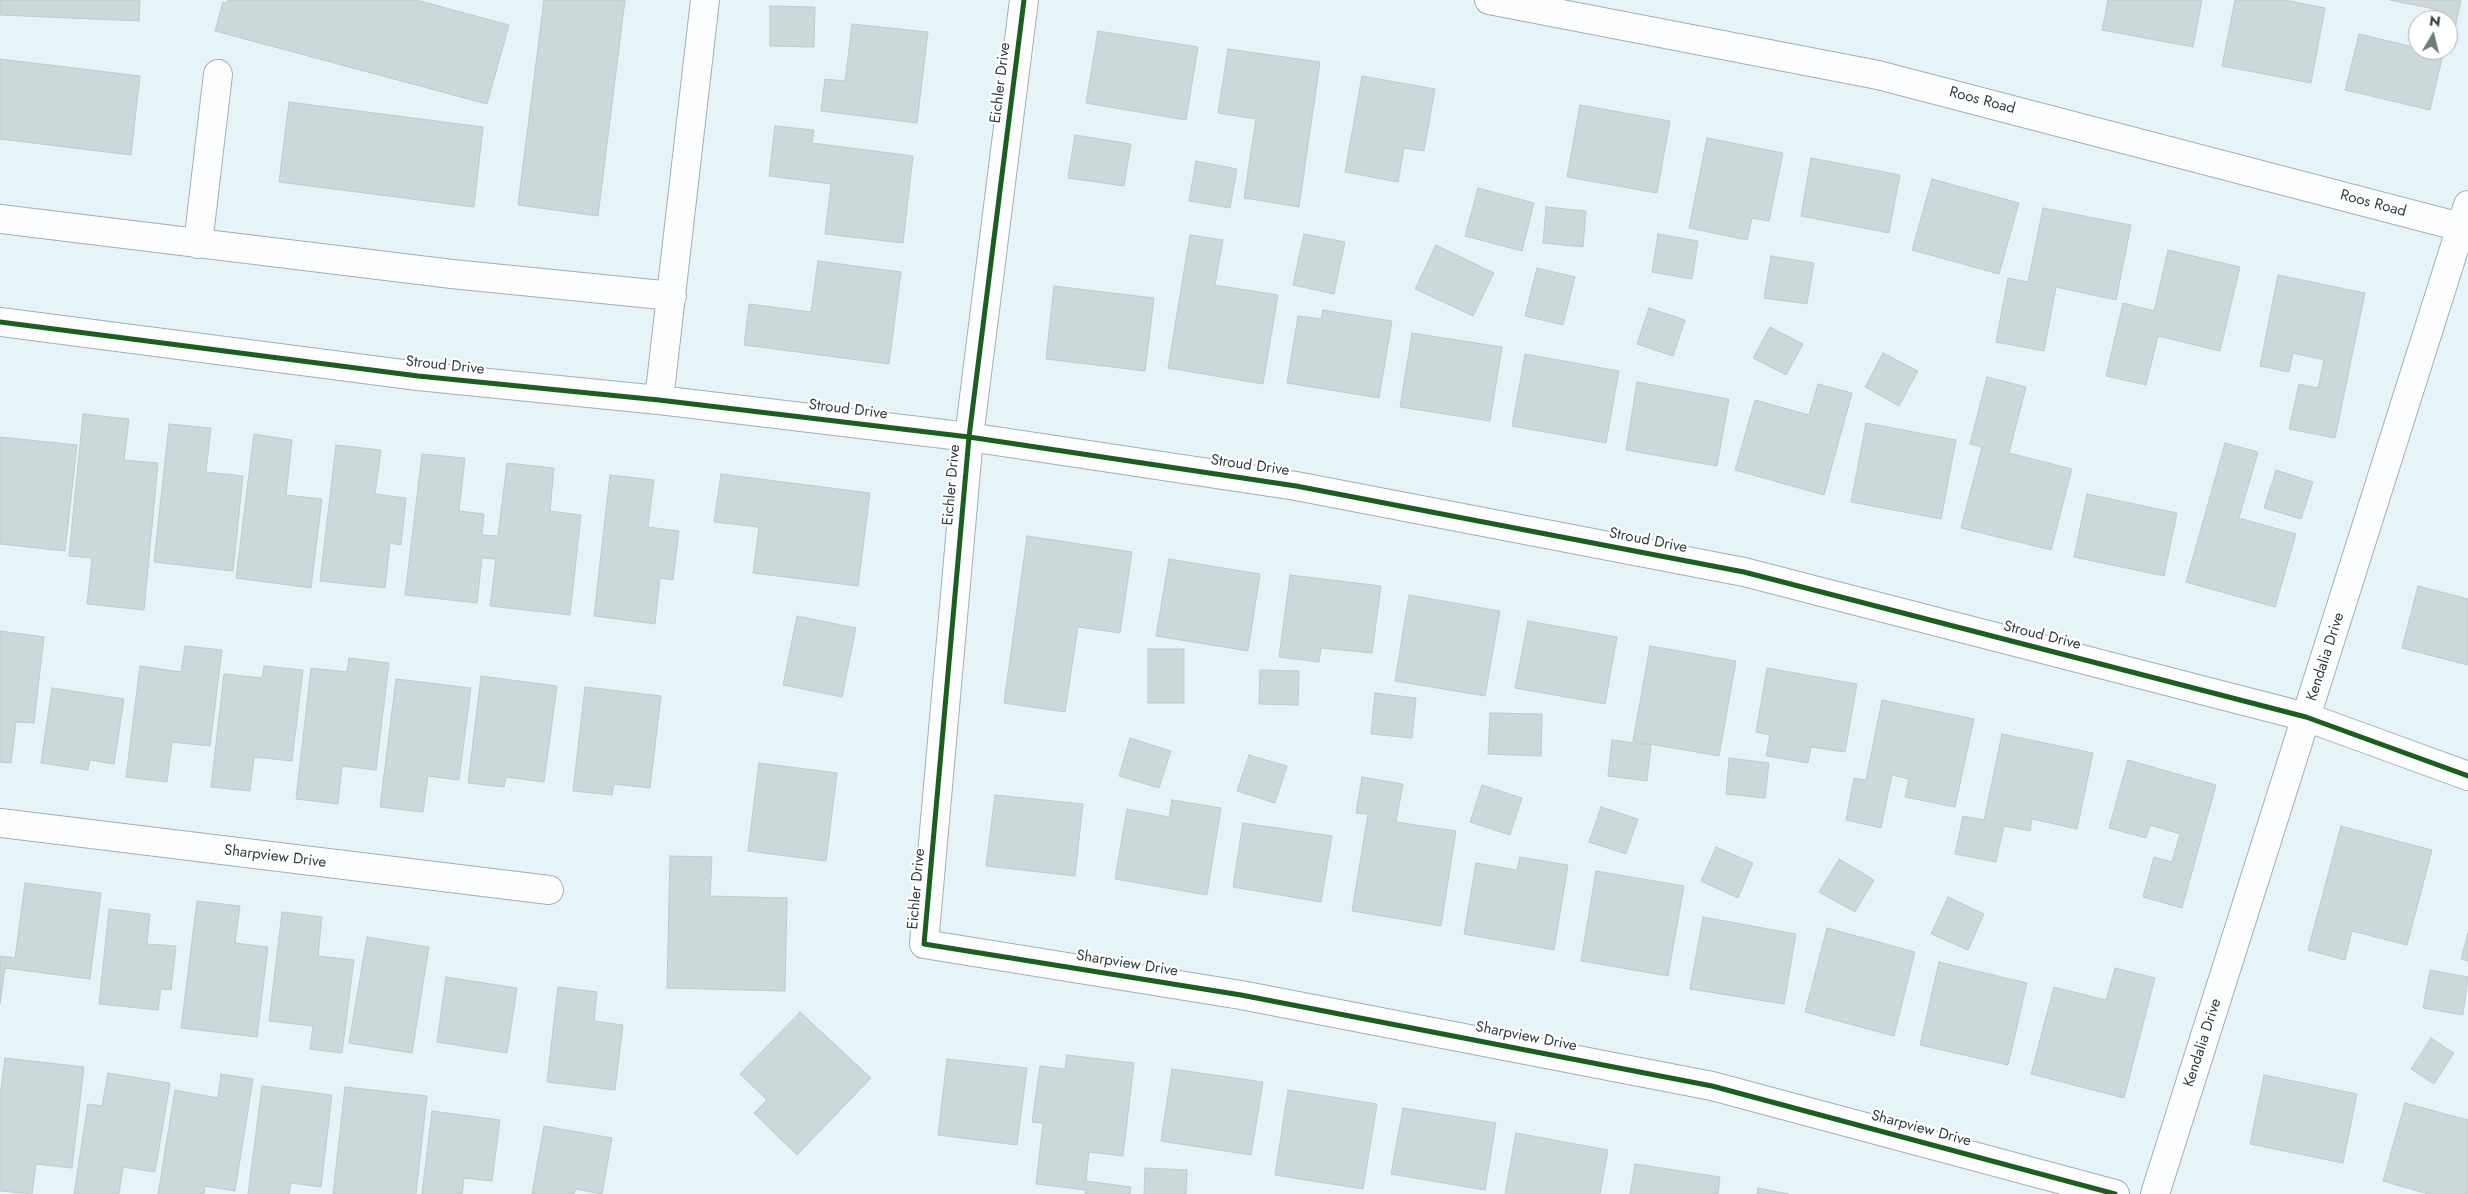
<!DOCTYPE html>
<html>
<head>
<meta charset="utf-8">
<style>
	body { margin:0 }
	#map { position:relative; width:2468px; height:1194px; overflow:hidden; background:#e7f4f7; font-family:Jost,sans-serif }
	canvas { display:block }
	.north { position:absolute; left:2408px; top:10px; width:50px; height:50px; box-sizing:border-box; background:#fff; border:1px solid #acb1b2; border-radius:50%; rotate:8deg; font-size:14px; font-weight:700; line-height:20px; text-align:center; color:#303c3f }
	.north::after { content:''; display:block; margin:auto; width:18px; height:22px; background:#707c7f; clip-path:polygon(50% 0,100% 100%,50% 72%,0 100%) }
</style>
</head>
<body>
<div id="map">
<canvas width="2468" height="1194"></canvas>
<div class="north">N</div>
</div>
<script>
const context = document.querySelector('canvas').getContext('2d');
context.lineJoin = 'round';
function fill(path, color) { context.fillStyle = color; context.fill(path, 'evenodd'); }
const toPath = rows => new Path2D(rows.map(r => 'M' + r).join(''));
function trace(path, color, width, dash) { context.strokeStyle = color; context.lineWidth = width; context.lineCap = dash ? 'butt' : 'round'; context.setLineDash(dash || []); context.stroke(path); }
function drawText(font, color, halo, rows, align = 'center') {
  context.font = font + ' Jost,sans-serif'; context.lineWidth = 4.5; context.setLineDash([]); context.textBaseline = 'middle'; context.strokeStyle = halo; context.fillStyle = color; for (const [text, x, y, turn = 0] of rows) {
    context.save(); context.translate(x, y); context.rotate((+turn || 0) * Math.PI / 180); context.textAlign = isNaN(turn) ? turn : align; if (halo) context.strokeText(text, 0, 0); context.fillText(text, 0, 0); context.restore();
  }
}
const building = toPath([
	[0,0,140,0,139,21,0,15,0,0],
	[228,0,416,0,509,25,487,104,215,31,223,2,227,3,228,0],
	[544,0,625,0,598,216,518,205,544,0],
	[2108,0,2202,0,2193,47,2102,30,2108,0],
	[2235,0,2285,0,2325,8,2311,83,2222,66,2235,0],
	[2390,0,2461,0,2452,42,2448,42,2448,20,2432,20,2434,9,2390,0],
	[770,6,815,7,814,47,770,46,770,6],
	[852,24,928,32,917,123,821,111,825,79,845,81,852,24],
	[1098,31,1198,47,1186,120,1086,103,1098,31],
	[2359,34,2443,54,2430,110,2345,90,2359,34],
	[1228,49,1320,62,1299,207,1244,198,1256,119,1218,113,1228,49],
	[0,59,140,76,131,155,0,139,0,59],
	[1362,76,1435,89,1424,151,1404,148,1398,182,1345,172,1362,76],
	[289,102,483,127,474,207,279,182,289,102],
	[1580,105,1670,121,1657,193,1567,177,1580,105],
	[775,126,814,130,812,143,913,156,903,243,825,234,831,184,769,176,775,126],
	[1075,135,1131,144,1124,186,1068,178,1075,135],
	[1707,138,1783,153,1769,221,1752,218,1747,240,1689,228,1707,138],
	[1811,158,1900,175,1889,233,1801,216,1811,158],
	[1196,161,1237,169,1230,208,1189,201,1196,161],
	[1932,179,2019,203,1999,274,1912,250,1932,179],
	[1478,188,1534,203,1522,251,1465,236,1478,188],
	[1546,207,1586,211,1583,247,1543,243,1546,207],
	[2043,208,2131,225,2116,300,2056,287,2044,351,1996,342,2008,278,2028,282,2043,208],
	[1304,234,1345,242,1334,294,1293,285,1304,234],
	[1658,234,1698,241,1692,279,1652,272,1658,234],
	[1190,235,1223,240,1215,285,1278,295,1263,384,1168,368,1190,235],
	[1436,245,1494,273,1473,316,1415,289,1436,245],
	[2168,250,2240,267,2220,351,2158,336,2146,385,2106,376,2123,303,2154,311,2168,250],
	[1771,256,1814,263,1807,304,1764,298,1771,256],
	[818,261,901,272,889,364,744,345,749,304,811,312,818,261],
	[1537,268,1575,277,1563,325,1525,316,1537,268],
	[2278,275,2365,293,2335,438,2289,429,2299,384,2318,388,2324,360,2293,353,2289,372,2260,366,2278,275],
	[1054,286,1154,298,1145,371,1046,359,1054,286],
	[1649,308,1685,320,1673,356,1637,344,1649,308],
	[1323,310,1392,321,1379,398,1287,383,1298,316,1321,319,1323,310],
	[1770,327,1803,344,1786,375,1753,358,1770,327],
	[1412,333,1502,347,1490,421,1400,407,1412,333],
	[1883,353,1918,371,1899,406,1865,387,1883,353],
	[1525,354,1619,371,1606,443,1512,426,1525,354],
	[1987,377,2026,387,2009,453,2072,469,2051,550,1961,528,1982,447,1970,444,1987,377],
	[1637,382,1729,399,1717,466,1626,450,1637,382],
	[1818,384,1852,393,1824,495,1735,470,1755,400,1809,415,1818,384],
	[83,414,129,419,124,460,158,463,144,610,87,604,92,558,69,556,83,414],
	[1866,423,1956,440,1941,519,1851,502,1866,423],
	[169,424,211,428,206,472,243,476,233,571,154,562,169,424],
	[254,434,292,440,286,495,322,499,311,588,236,578,254,434],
	[0,437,77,445,65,551,0,544,0,437],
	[2225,443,2258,452,2239,518,2296,534,2275,607,2186,582,2225,443],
	[336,445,381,450,375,494,406,498,401,545,390,543,385,588,320,581,336,445],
	[422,454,465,458,459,511,484,514,482,535,498,536,507,463,554,468,550,511,581,515,570,615,490,606,496,559,482,558,477,603,405,595,422,454],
	[2276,470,2313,482,2301,519,2264,508,2276,470],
	[721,474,870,493,858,586,753,573,759,527,714,522,721,474],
	[610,475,654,480,648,527,679,531,673,580,660,578,655,624,594,616,610,475],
	[2087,494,2177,513,2164,576,2074,557,2087,494],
	[1027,536,1132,552,1120,633,1078,627,1065,712,1004,703,1027,536],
	[1169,559,1260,574,1248,651,1156,636,1169,559],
	[1290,575,1381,586,1372,653,1321,648,1319,662,1279,657,1290,575],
	[2418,586,2468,599,2468,665,2402,648,2418,586],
	[1409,595,1500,611,1485,696,1395,681,1409,595],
	[797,616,856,628,842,697,783,685,797,616],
	[1528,621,1617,637,1605,704,1515,688,1528,621],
	[0,631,44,637,34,723,16,722,11,763,0,762,0,631],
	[185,646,222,650,210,746,172,742,167,782,126,777,140,666,181,672,185,646],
	[1650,646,1736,661,1719,756,1633,741,1650,646],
	[1148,649,1184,649,1184,703,1148,703,1148,649],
	[349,658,389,663,376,770,342,766,338,804,296,799,311,668,347,672,349,658],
	[264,666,303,670,292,761,254,757,250,791,211,787,224,674,262,678,264,666],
	[1767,668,1857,684,1845,752,1811,747,1808,763,1766,756,1770,735,1756,732,1767,668],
	[1260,670,1299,671,1298,705,1259,704,1260,670],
	[481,676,557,686,544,782,506,777,504,787,468,783,481,676],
	[396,679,471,688,459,780,428,776,423,812,380,807,396,679],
	[585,687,661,696,650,788,614,784,612,795,573,791,585,687],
	[52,688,124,699,114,764,90,760,88,770,41,763,52,688],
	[1375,693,1416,698,1412,738,1371,734,1375,693],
	[1882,700,1974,719,1955,807,1905,797,1909,779,1892,775,1881,828,1846,820,1854,778,1866,780,1882,700],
	[1490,713,1542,714,1541,756,1488,754,1490,713],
	[2002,734,2093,753,2077,829,2032,819,2030,831,2004,826,1996,862,1955,854,1963,816,1984,820,2002,734],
	[1130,738,1171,751,1159,788,1119,776,1130,738],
	[1612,740,1651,745,1647,781,1608,776,1612,740],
	[1249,755,1287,766,1275,803,1237,791,1249,755],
	[1729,758,1769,763,1765,798,1726,794,1729,758],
	[2128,760,2216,785,2182,908,2143,897,2154,857,2172,862,2180,834,2150,825,2146,838,2109,828,2128,760],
	[759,763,837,773,826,861,748,851,759,763],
	[1362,777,1403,784,1396,822,1456,831,1441,926,1352,911,1368,814,1356,813,1362,777],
	[1482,785,1522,798,1510,835,1470,822,1482,785],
	[995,795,1083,804,1075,876,986,866,995,795],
	[1172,800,1221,808,1207,895,1115,879,1127,809,1169,817,1172,800],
	[1601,807,1638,819,1626,854,1589,842,1601,807],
	[1243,823,1332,836,1321,902,1233,887,1243,823],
	[2341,826,2432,850,2407,945,2352,931,2345,960,2308,950,2341,826],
	[1716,847,1753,863,1738,898,1701,881,1716,847],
	[670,856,712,857,710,896,787,898,785,991,667,988,670,856],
	[1520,857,1568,865,1554,950,1464,934,1476,863,1517,870,1520,857],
	[1839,859,1874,880,1855,912,1819,892,1839,859],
	[1596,871,1684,886,1668,976,1581,961,1596,871],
	[25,883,101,893,90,979,5,968,0,1004,0,956,15,958,25,883],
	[1948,897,1984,914,1968,950,1931,934,1948,897],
	[197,901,240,906,235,943,268,947,257,1037,181,1028,197,901],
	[109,909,150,914,147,944,176,946,171,990,161,989,158,1010,99,1004,109,909],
	[282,912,322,917,318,956,354,960,342,1053,310,1049,313,1026,269,1021,282,912],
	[1703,917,1796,934,1784,1004,1690,989,1703,917],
	[1827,928,1915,952,1894,1036,1805,1012,1827,928],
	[2468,933,2468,961,2461,959,2468,933],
	[367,937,429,947,412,1053,349,1043,367,937],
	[1939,962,2027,983,2008,1065,1920,1045,1939,962],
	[2115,968,2155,978,2124,1098,2031,1074,2054,987,2106,1000,2115,968],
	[2430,970,2468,977,2463,1015,2423,1008,2430,970],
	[446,977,517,988,507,1053,437,1042,446,977],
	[558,987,597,992,594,1021,623,1025,615,1090,547,1082,558,987],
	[800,1012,871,1078,797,1155,754,1113,767,1100,740,1074,800,1012],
	[2431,1038,2454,1053,2434,1084,2411,1069,2431,1038],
	[1067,1055,1134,1063,1123,1156,1089,1152,1086,1181,1131,1187,1130,1194,1085,1194,1086,1190,1036,1184,1043,1123,1032,1122,1040,1066,1065,1069,1067,1055],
	[5,1058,84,1067,72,1168,36,1164,32,1194,0,1191,0,1097,5,1058],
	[947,1059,1027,1068,1017,1145,938,1135,947,1059],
	[1172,1069,1263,1082,1251,1155,1161,1141,1172,1069],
	[108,1073,170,1083,155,1172,123,1167,119,1194,74,1194,88,1104,102,1106,108,1073],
	[221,1074,253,1079,235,1191,205,1186,204,1194,158,1194,175,1090,218,1098,221,1074],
	[2264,1075,2357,1094,2343,1163,2250,1144,2264,1075],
	[262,1086,332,1095,321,1187,291,1183,289,1194,248,1194,262,1086],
	[345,1087,427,1096,416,1194,333,1194,345,1087],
	[1288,1090,1377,1104,1363,1189,1275,1175,1288,1090],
	[2405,1103,2468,1120,2468,1194,2428,1194,2383,1181,2405,1103],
	[1403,1108,1496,1123,1485,1190,1391,1174,1403,1108],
	[432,1111,500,1120,492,1181,464,1178,462,1194,422,1194,432,1111],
	[544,1126,612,1138,602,1194,575,1189,574,1194,532,1194,544,1126],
	[1516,1133,1608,1150,1600,1194,1505,1194,1516,1133],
	[1635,1164,1720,1177,1718,1194,1630,1194,1635,1164],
	[1145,1168,1187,1170,1186,1194,1144,1194,1145,1168],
	[1758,1188,1789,1194,1757,1194,1758,1188]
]);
fill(building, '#cdd8db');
trace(building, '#bfcacd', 1);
const minor = toPath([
	[1024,0,969,437,924,944,1241,995,1712,1086,2115,1194],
	[1489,0,1878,75,2468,229],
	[0,219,452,274,672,296],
	[198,244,218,74],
	[0,322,418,376,659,400,969,437,1296,486,1744,572,2306,717,2468,776],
	[659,400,705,0],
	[0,823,549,890],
	[2155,1194,2468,205]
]);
trace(minor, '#a4afb2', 30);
trace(minor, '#fbfdfe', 28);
trace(toPath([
	[1024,0,969,437,924,944,1241,995,1712,1086,2115,1194],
	[0,322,418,376,659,400,969,437,1296,486,1744,572,2306,717,2468,776]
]), '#1b5e20', 5);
drawText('15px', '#303c3f', '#fff', [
	["Eichler Drive",1001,83,-83],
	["Roos Road",1982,101,15],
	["Roos Road",2373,204,15],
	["Stroud Drive",445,366,6],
	["Stroud Drive",848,410,7],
	["Stroud Drive",1250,466,8],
	["Eichler Drive",952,485,-85],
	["Stroud Drive",1648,541,11],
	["Stroud Drive",2042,636,14],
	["Kendalia Drive",2326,657,-72],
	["Sharpview Drive",275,857,7],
	["Eichler Drive",917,889,-85],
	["Sharpview Drive",1127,964,9],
	["Sharpview Drive",1526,1037,11],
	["Kendalia Drive",2203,1043,-72],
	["Sharpview Drive",1921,1129,15]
]);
</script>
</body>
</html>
